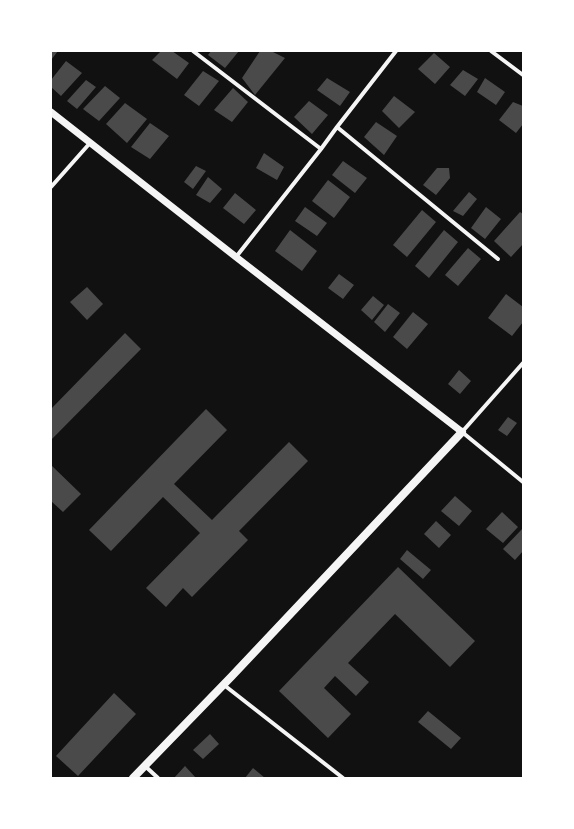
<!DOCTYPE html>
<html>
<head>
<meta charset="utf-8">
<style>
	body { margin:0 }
	#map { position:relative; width:574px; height:829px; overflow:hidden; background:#111; font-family:"Source Sans 3",sans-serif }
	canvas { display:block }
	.frame { position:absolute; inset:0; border:52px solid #fff; pointer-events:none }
</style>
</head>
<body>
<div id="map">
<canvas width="574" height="829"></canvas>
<div class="frame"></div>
</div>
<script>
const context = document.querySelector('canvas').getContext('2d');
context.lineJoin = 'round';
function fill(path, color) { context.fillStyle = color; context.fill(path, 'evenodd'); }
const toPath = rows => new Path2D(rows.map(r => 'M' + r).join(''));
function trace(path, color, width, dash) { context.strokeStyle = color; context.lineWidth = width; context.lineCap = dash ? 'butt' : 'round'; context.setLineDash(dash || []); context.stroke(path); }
fill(toPath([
	[51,51,58,51,51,60],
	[161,51,172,51,189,63,177,79,152,60],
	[211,51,239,51,225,68,208,55],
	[260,51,271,51,285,58,255,95,242,78],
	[434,53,450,67,435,84,418,69],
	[66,61,82,73,61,96,51,87,51,80],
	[463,70,478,79,465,96,450,85],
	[203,71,219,81,199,106,184,95],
	[327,78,350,92,340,106,317,90],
	[485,78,505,92,496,105,477,92],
	[86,80,96,87,77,109,67,101],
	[105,86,120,98,99,121,83,109],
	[233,88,248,102,232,122,214,110],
	[394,96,415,112,399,128,382,111],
	[309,101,328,115,312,134,294,117],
	[513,102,523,106,523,124,516,133,499,120],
	[125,103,147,119,127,143,106,124],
	[376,122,397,136,384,155,364,137],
	[150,123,169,136,150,159,131,147],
	[264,153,284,167,277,180,256,168],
	[343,161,367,178,355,193,332,175],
	[196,166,206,171,193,189,184,182],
	[437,168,449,168,450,178,436,195,423,185],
	[208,177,222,189,210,203,196,195],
	[328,180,350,197,334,218,312,201],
	[469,192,477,199,463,216,453,211],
	[235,193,256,210,244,224,223,208],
	[305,207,327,223,317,236,295,221],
	[486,207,501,219,485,239,471,228],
	[422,210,436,222,407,257,393,245],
	[520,212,523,214,523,244,511,257,494,241],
	[290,230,317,251,302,271,275,251],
	[444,230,458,242,429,278,415,266],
	[468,248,481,259,458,286,445,275],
	[339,274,354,285,343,299,328,288],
	[87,287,103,304,87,320,70,302],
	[506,294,523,307,523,322,512,336,488,318],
	[373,296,384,305,372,320,361,310],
	[388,304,400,313,385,332,374,322],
	[413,312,428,324,407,349,393,337],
	[125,333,141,349,51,440,51,409],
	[459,370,471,381,460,394,448,384],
	[206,409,227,430,174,484,212,520,289,442,308,461,239,531,248,540,192,597,183,588,166,607,146,588,200,533,163,497,111,551,89,530],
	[508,417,517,423,507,436,498,430],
	[51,465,81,494,63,512,51,501],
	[455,496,472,511,459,526,441,511],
	[502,512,518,527,503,543,486,529],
	[436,521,451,535,439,548,424,534],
	[523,528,523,551,515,560,503,549],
	[407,550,431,570,423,579,400,559],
	[398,567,475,641,450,667,395,614,348,663,369,682,356,696,335,676,324,688,351,714,328,738,279,691],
	[114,693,136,714,78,776,56,756],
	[428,711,461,738,451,749,418,722],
	[210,734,219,744,203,759,193,750],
	[185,766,196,778,174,778],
	[253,768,265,778,245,778]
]), '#4a4a4a');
trace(toPath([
	[193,51,321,149],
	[491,51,523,75],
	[337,127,498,259],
	[51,187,90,143],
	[236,257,321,149,337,127,396,51],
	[523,363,462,432,523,482],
	[224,685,343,778],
	[145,766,158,778]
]), '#f5f5f5', 4);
trace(toPath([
	[51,112,236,257,462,432]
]), '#f5f5f5', 7);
trace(toPath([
	[133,778,231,677,462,432]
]), '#f5f5f5', 8);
</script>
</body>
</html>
